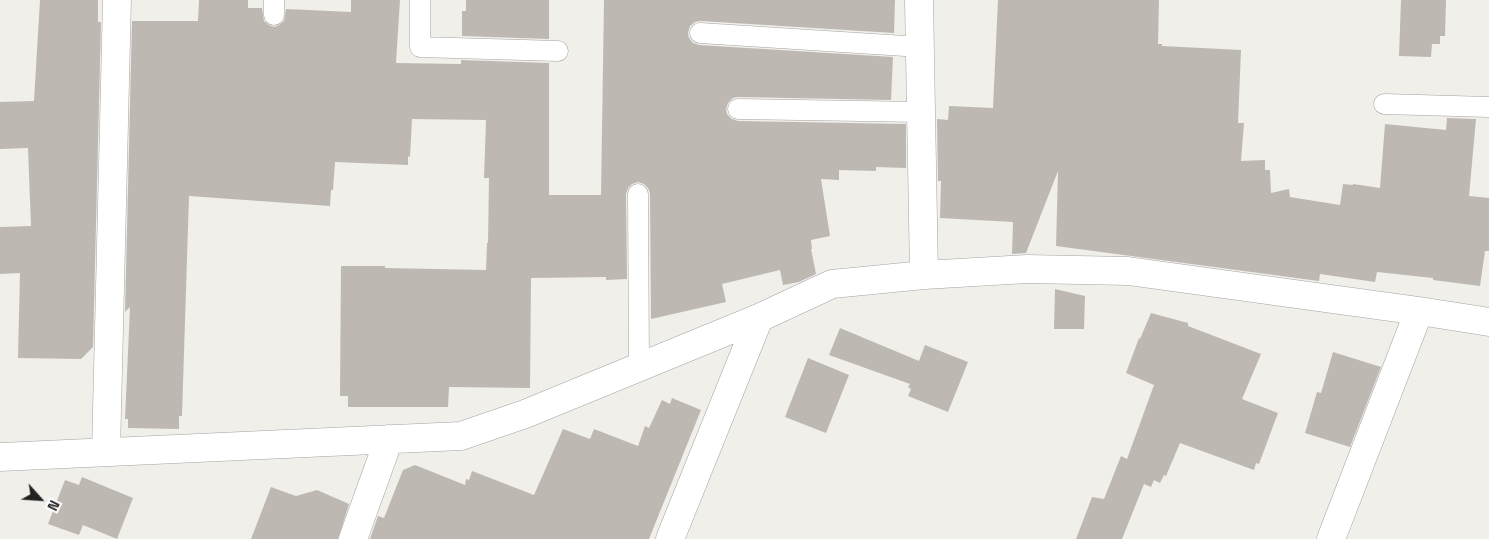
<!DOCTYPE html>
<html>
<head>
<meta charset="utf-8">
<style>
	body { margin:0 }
	#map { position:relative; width:1489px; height:539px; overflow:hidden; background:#f1efea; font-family:"Space Grotesk",sans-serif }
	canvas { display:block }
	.north { position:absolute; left:15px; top:474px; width:50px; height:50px; -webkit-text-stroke:4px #fff; paint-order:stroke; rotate:116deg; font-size:14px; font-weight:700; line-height:20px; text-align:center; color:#222 }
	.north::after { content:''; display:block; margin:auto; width:18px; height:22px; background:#222; clip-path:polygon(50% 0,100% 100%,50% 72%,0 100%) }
</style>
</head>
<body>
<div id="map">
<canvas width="1489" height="539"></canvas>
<div class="north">N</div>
</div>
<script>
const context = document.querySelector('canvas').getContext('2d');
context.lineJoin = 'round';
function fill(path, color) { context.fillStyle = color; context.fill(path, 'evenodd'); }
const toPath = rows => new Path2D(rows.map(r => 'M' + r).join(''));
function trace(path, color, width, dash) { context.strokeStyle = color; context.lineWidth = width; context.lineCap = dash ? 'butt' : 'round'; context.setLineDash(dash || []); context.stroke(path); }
fill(toPath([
	[40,0,98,0,98,22,101,22,93,347,81,359,18,358,20,273,0,274,0,227,31,226,28,148,0,149,0,102,34,101],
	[199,0,248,0,248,8,262,8,264,21,269,25,274,27,279,25,284,21,286,9,351,12,351,0,400,0,396,63,461,64,461,60,549,63,549,195,601,195,604,0,895,0,894,33,701,21,695,22,690,26,688,33,689,38,693,43,699,45,893,57,891,100,738,97,733,98,728,103,726,109,727,114,732,119,738,121,906,124,906,168,876,167,876,171,839,170,839,180,821,179,830,236,811,240,812,249,811,249,816,274,799,282,783,285,780,270,722,284,726,302,651,319,650,193,648,188,644,184,638,182,632,184,628,188,626,194,627,279,606,280,606,277,531,278,530,388,449,387,448,407,348,407,348,396,340,396,341,266,385,266,385,268,486,270,487,243,488,243,489,178,484,178,486,120,412,119,410,157,408,156,408,165,335,162,333,190,331,190,330,206,189,196,182,416,179,416,179,429,128,428,128,419,125,419,130,307,125,312,132,21,198,21],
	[466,0,549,0,549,39,462,36,462,11,466,11],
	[998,0,1159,0,1158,44,1162,44,1162,46,1241,50,1238,123,1244,123,1241,161,1265,160,1265,170,1270,170,1271,193,1289,189,1290,197,1340,205,1343,184,1353,185,1353,184,1380,188,1385,124,1446,130,1447,118,1476,119,1469,196,1489,198,1489,251,1485,251,1480,286,1433,280,1433,278,1377,272,1375,282,1320,274,1319,281,1056,246,1058,171,1026,253,1012,254,1013,222,940,218,941,181,938,181,937,119,948,120,949,106,993,108],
	[1401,0,1446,0,1445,36,1440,36,1440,44,1432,44,1431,57,1399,56],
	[1055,289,1085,296,1084,329,1054,329],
	[1151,313,1188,323,1188,326,1261,354,1242,399,1278,413,1259,464,1256,463,1254,470,1180,443,1166,476,1164,475,1160,483,1154,480,1151,487,1144,484,1122,539,1076,539,1092,497,1104,499,1121,456,1127,459,1154,385,1126,373,1139,338,1140,339],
	[840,328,919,361,925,345,968,362,948,412,908,396,911,389,908,387,910,384,829,355],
	[1333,352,1381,367,1350,447,1305,433,1317,392,1321,393],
	[808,358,849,375,826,433,785,417],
	[672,398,701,410,649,539,370,539,378,516,384,518,403,470,415,465,465,485,466,479,469,480,472,471,534,495,563,429,590,439,594,429,638,446,645,426,649,428,662,400,670,404],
	[82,477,133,498,117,539,83,525,79,535,48,524,65,480,79,485],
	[271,487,296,496,317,490,349,504,338,539,251,539]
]), '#beb8b3');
const lane = toPath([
	[420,0,420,47,558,51],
	[274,15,274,0],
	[700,33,921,47],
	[1384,104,1489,107],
	[738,109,921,112],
	[638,194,639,367]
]);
const street = toPath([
	[919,0,924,275],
	[106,452,117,0],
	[0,457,461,436,525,414,759,318,832,284,924,275,1027,269,1128,271,1419,311,1489,322],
	[353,539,389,439],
	[670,539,759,318],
	[1331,539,1419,311]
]);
trace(lane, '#a3a3a3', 21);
trace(street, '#a3a3a3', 29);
trace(lane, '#fff', 20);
trace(street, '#fff', 28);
</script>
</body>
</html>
